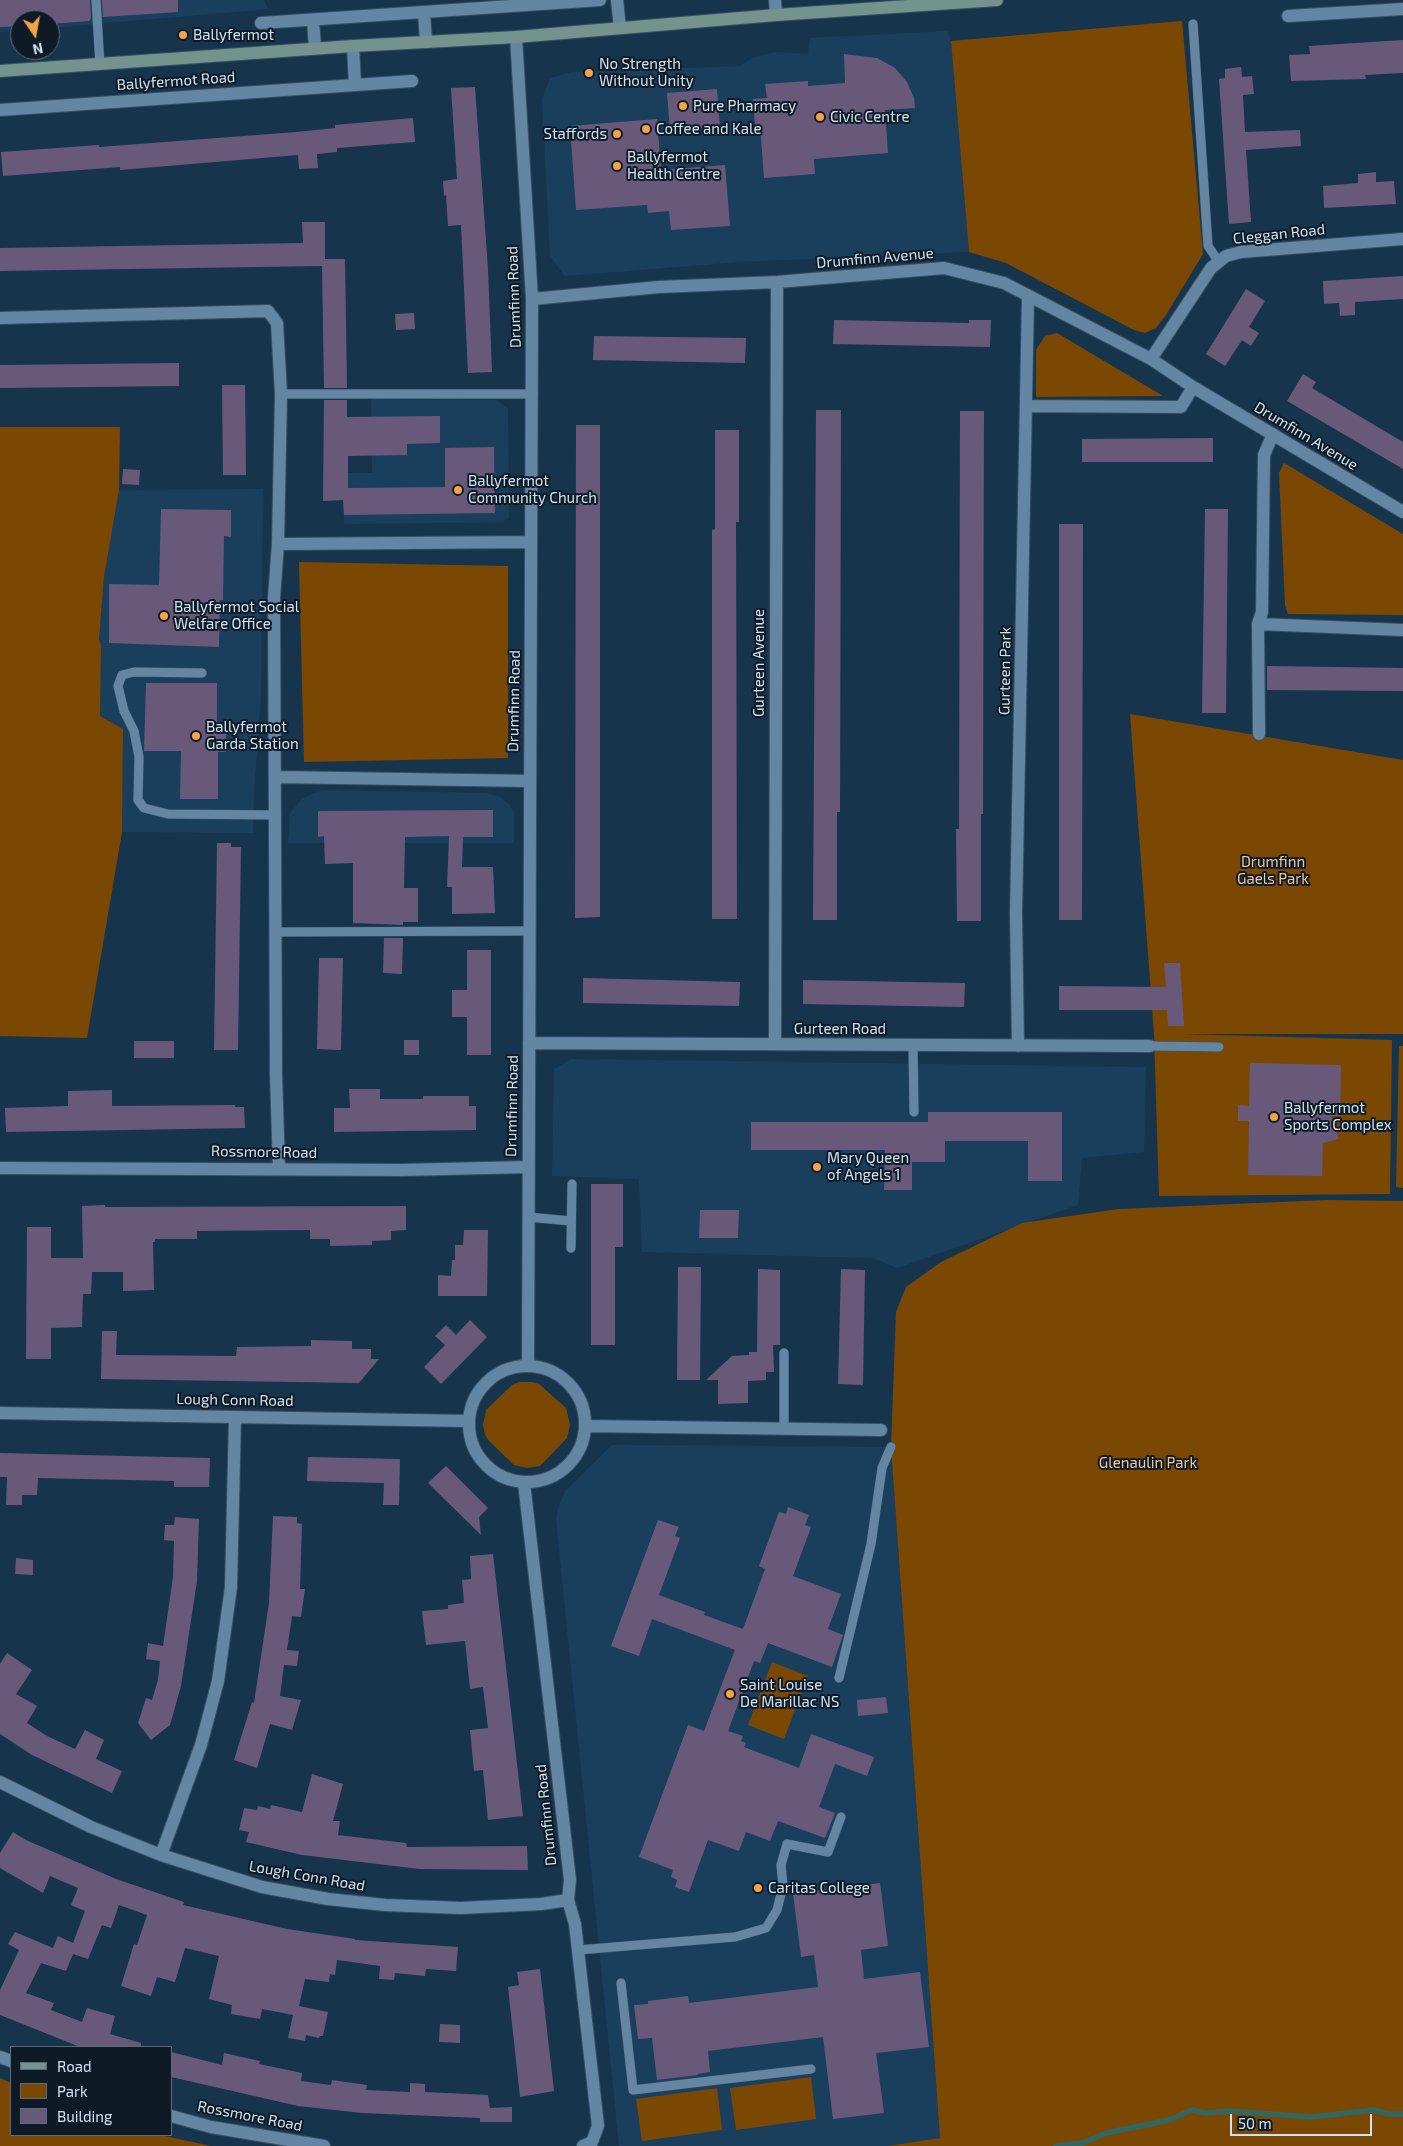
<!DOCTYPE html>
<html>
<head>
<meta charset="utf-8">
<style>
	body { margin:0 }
	#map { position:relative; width:1403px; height:2146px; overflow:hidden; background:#16354d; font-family:"Exo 2",sans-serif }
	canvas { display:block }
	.legend { position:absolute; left:10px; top:2046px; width:162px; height:90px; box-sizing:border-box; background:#0e1b26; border:1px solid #5c6b78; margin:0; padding:6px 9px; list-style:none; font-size:15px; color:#d1e3f3 }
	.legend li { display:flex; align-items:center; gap:10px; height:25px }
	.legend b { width:25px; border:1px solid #5c6b78 }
	.north { position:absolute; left:10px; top:10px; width:50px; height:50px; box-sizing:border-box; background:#0e1b26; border:1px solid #5c6b78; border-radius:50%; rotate:168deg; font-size:14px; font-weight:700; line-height:20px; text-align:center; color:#d1e3f3 }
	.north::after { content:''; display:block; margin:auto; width:18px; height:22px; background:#f6a247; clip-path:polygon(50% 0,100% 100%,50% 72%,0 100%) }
	.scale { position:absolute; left:1230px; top:2114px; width:142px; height:22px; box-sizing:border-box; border:2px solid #d1e3f3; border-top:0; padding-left:6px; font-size:15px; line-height:18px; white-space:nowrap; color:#d1e3f3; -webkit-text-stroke:4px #0e1b26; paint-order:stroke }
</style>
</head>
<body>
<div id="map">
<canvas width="1403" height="2146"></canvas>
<ul class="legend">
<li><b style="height:6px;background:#73938c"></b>Road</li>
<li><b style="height:14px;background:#7b4804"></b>Park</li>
<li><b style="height:14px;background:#68597b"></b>Building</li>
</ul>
<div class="north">N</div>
<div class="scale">50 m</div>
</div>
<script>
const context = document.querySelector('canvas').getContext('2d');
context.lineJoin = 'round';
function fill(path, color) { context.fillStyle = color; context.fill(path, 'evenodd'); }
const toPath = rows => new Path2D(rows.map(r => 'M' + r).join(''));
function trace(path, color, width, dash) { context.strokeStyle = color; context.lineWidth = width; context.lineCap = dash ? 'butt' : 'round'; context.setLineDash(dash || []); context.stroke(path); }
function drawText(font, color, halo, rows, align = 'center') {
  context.font = font + ' "Exo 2",sans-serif'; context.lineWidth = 4; context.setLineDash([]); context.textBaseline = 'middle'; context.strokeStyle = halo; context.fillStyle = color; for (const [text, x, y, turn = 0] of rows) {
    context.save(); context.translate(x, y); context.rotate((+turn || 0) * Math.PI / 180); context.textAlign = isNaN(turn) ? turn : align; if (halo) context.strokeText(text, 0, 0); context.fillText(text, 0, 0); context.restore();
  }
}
fill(toPath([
	[0,0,264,0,268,9,50,28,50,20,20,20,20,30,0,32],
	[947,31,951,41,969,252,740,262,565,276,550,256,542,99,550,78,572,72,740,66,752,58,775,52,808,54,810,38],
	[371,399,496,400,508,409,509,517,503,522,344,524,343,473,372,473],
	[263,489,261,698,254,789,253,833,122,832,123,729,100,716,99,699,101,646,99,640,104,577,119,490],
	[322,790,487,793,500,797,510,805,514,813,514,843,288,843,290,813,303,798],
	[571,1059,1146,1067,1144,1152,1082,1158,1078,1205,897,1268,873,1258,642,1252,639,1179,552,1176,554,1069],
	[612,1445,891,1447,940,2138,888,2146,619,2146,556,1519,558,1508,565,1491]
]), '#1a3f5c');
fill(toPath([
	[1182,21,1203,254,1166,315,1156,328,1145,333,1134,330,1006,263,969,252,951,41],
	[1057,333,1163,396,1036,397,1036,350,1045,336],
	[0,427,120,427,119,490,104,577,99,640,101,645,100,716,123,729,122,832,87,1038,0,1036],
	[1284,463,1403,534,1403,615,1288,614,1285,605,1279,473],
	[299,562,508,566,508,758,304,762],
	[1130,714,1403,760,1403,1034,1182,1034,1392,1040,1390,1194,1159,1196,1154,1034],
	[1399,1046,1403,1046,1403,1188,1396,1187],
	[1326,1200,1403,1201,1403,2146,888,2146,940,2138,891,1447,896,1312,906,1287,941,1262,1022,1223,1119,1209],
	[519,1382,532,1382,539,1384,566,1408,570,1425,567,1438,540,1466,527,1468,514,1465,488,1440,485,1434,483,1425,486,1410,512,1385],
	[772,1662,808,1676,784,1739,748,1725],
	[811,2077,816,2119,736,2130,730,2088],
	[0,2078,11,2083,11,2135,160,2135,211,2146,0,2146],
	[717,2088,722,2130,642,2141,636,2099]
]), '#7b4804');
trace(toPath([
	[1056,2146,1083,2143,1106,2133,1169,2120,1192,2110,1205,2113,1230,2111,1311,2117,1374,2110,1389,2114,1403,2114]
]), '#326761', 5.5);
fill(toPath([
	[0,0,90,0,91,18,89,21,50,24,50,20,20,20,20,26,0,27],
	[102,0,178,0,178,12,103,17],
	[1403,40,1403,73,1365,75,1366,79,1291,81,1289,55,1310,54,1309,46],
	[844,54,877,58,895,68,907,82,914,98,915,108,885,110,888,153,814,159,815,174,764,178,760,125,755,125,753,99,767,98,765,84,808,81,808,86,845,83],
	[1241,67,1242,77,1252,76,1254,94,1243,95,1245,132,1300,130,1301,146,1246,150,1251,222,1229,224,1219,79,1225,78,1225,69],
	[475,87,488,269,492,372,468,373,461,225,448,226,446,195,444,196,443,181,457,179,451,88],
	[717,89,720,127,670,131,667,93],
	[413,118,415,142,337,148,337,152,317,154,318,168,299,169,298,155,120,170,120,167,3,176,1,152,99,145,99,147,296,132,335,128,335,125],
	[657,119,661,170,725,165,730,226,671,230,669,211,648,213,647,205,576,210,570,126],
	[1376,172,1376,182,1394,181,1396,204,1324,208,1323,186,1358,183,1358,174],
	[302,222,325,222,325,259,345,259,347,388,324,388,322,266,0,271,0,248,303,243],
	[1403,276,1403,299,1355,302,1355,315,1340,316,1339,303,1324,304,1323,281],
	[1246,289,1265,301,1249,327,1259,333,1251,346,1242,340,1225,366,1206,354],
	[414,313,415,329,396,330,395,314],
	[834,320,969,323,969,320,991,320,990,347,833,344],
	[594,336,746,338,745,363,593,360],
	[179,363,179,386,0,388,0,365],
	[1303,374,1316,382,1312,388,1403,442,1403,469,1287,401],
	[222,385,245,385,246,475,223,475],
	[324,400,347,400,347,417,440,416,440,443,407,444,407,455,348,456,348,488,445,487,445,448,494,447,495,513,344,515,343,500,323,501],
	[816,410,841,410,840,812,837,812,837,920,813,920],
	[960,411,984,411,983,814,981,814,981,921,957,921,956,829,959,829],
	[576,425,600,425,600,917,575,918],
	[715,430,739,430,739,522,736,522,737,919,712,919,712,530,715,529],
	[1213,438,1213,462,1082,462,1082,439],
	[123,469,140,470,139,485,122,484],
	[161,509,231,510,231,537,224,536,223,600,220,600,219,647,109,643,109,584,159,585],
	[1205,509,1228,509,1226,713,1202,713],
	[1059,524,1083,524,1082,920,1059,920],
	[1267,666,1403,668,1403,691,1267,690],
	[146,683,217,683,217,729,226,728,226,752,218,752,218,799,180,799,181,751,144,751],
	[493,810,493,837,463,837,462,867,493,867,495,913,452,914,452,887,447,887,449,836,405,837,404,888,418,888,418,922,403,922,403,925,353,923,353,863,325,864,324,836,318,837,318,811],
	[217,843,231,843,231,847,241,847,238,1050,214,1050],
	[384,938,403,938,402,974,383,973],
	[467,950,491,950,491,1055,467,1055,467,1017,452,1017,452,990,467,990],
	[319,958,343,958,341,1050,317,1049],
	[1164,963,1180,963,1184,1026,1168,1026,1167,1010,1059,1010,1059,986,1166,987],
	[583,978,740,982,739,1006,583,1003],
	[803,980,965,983,964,1007,803,1004],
	[404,1040,419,1040,419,1055,404,1055],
	[134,1041,174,1041,174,1058,134,1058],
	[1250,1063,1341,1065,1340,1116,1331,1116,1339,1139,1323,1143,1322,1176,1248,1175,1249,1121,1238,1121,1238,1105,1249,1106],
	[349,1089,380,1089,380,1099,423,1099,423,1096,469,1096,469,1106,476,1106,476,1130,334,1132,334,1108,350,1108],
	[112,1090,112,1106,235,1105,235,1107,244,1107,245,1128,6,1132,5,1108,68,1106,68,1091],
	[928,1112,1062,1112,1062,1181,1028,1181,1028,1141,945,1141,945,1162,912,1162,912,1190,884,1190,885,1150,751,1150,751,1122,928,1122],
	[591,1184,623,1184,623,1247,615,1247,615,1345,591,1345],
	[105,1205,105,1207,406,1206,406,1230,391,1231,391,1240,372,1241,372,1245,330,1246,330,1239,310,1239,310,1230,197,1231,197,1239,155,1239,155,1242,153,1242,154,1290,123,1291,123,1272,92,1272,91,1294,83,1294,82,1327,51,1328,51,1359,26,1359,27,1227,51,1227,51,1258,83,1258,82,1206],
	[700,1210,739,1210,738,1238,699,1238],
	[464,1230,488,1230,487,1296,438,1296,438,1275,451,1276,452,1260,455,1260,455,1245,463,1245],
	[678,1267,701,1267,700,1380,677,1380],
	[758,1269,780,1270,780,1345,773,1345,774,1372,766,1372,766,1380,748,1381,748,1403,718,1404,718,1380,706,1380,732,1356,749,1355,749,1352,757,1352],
	[841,1269,865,1270,863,1385,838,1384],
	[470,1320,487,1337,441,1384,424,1367,445,1345,435,1336,446,1325,456,1335],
	[102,1331,117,1331,116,1355,236,1356,237,1347,311,1346,311,1340,352,1341,352,1349,371,1349,371,1359,379,1359,359,1383,101,1379],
	[0,1453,210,1458,209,1487,174,1487,174,1481,38,1478,37,1495,22,1495,22,1505,6,1505,7,1477,0,1477],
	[308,1457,400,1459,399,1505,383,1505,384,1483,307,1481],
	[446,1466,488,1508,479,1517,481,1535,428,1483],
	[788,1507,809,1515,805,1525,811,1527,793,1576,841,1594,828,1629,843,1635,841,1641,832,1667,768,1643,760,1663,754,1661,728,1731,743,1736,741,1741,746,1743,744,1747,799,1768,811,1734,874,1757,867,1776,835,1764,819,1807,835,1813,825,1838,778,1821,770,1841,746,1832,739,1851,708,1840,689,1892,675,1887,677,1880,671,1877,673,1870,639,1857,688,1725,704,1731,735,1650,652,1619,639,1656,611,1646,658,1520,679,1527,675,1536,680,1538,659,1595,705,1612,704,1615,743,1629,765,1569,759,1566,779,1512,786,1514],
	[273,1516,297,1517,297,1523,302,1524,300,1589,305,1589,301,1617,292,1616,287,1650,299,1651,297,1666,284,1665,280,1696,301,1700,292,1730,270,1724,257,1768,234,1760,252,1702,254,1703,269,1603],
	[175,1517,199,1519,197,1581,181,1686,170,1725,151,1740,138,1723,146,1698,152,1700,158,1680,160,1661,146,1659,148,1643,163,1646,173,1577,174,1541,164,1540,165,1525,174,1525],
	[493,1554,523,1816,488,1820,483,1770,474,1771,470,1730,488,1728,483,1687,470,1689,465,1641,426,1645,422,1611,448,1609,448,1605,464,1603,462,1580,471,1579,470,1556],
	[16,1558,33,1560,33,1575,15,1574],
	[7,1653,32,1670,16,1694,37,1706,27,1723,47,1736,75,1749,85,1730,104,1740,96,1759,122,1771,112,1793,32,1755,0,1734,0,1664],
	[886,1697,888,1713,858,1716,857,1700],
	[312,1774,343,1784,333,1821,340,1821,338,1835,406,1843,407,1847,527,1846,528,1870,420,1869,302,1855,246,1842,249,1832,239,1830,244,1808,257,1810,258,1806,270,1809,271,1805,302,1812],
	[13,1832,26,1840,116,1879,184,1902,183,1905,287,1929,355,1939,355,1940,458,1947,456,1971,426,1969,425,1976,395,1973,394,1980,379,1979,380,1966,337,1960,335,1975,330,1974,329,1982,305,1979,299,2006,328,2012,323,2036,320,2036,319,2038,306,2035,305,2041,288,2038,293,2015,262,2009,260,2019,231,2014,232,2005,209,1999,219,1956,185,1948,175,1982,157,1977,151,1996,121,1986,134,1944,137,1945,147,1915,119,1905,111,1928,102,1925,88,1959,73,1954,66,1971,41,1963,26,1993,54,2003,51,2010,82,2022,87,2008,115,2016,110,2034,141,2043,141,2047,80,2047,0,2015,0,1990,19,1950,8,1944,15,1932,53,1948,58,1936,73,1943,85,1911,71,1905,78,1888,50,1876,43,1893,0,1868,0,1853],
	[880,1883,888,1946,861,1950,864,1979,920,1972,929,2047,876,2053,884,2113,833,2119,823,2037,708,2051,710,2072,697,2074,698,2075,657,2080,652,2038,638,2039,634,2005,648,2004,648,2001,688,1996,689,2003,818,1987,814,1955,801,1957,793,1893],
	[540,1969,554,2091,520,2097,508,1987,519,1985,517,1972],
	[440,2024,460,2025,460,2043,439,2042],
	[171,2052,222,2065,224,2053,260,2061,259,2064,302,2073,301,2081,331,2085,332,2080,367,2085,366,2090,410,2092,410,2083,425,2084,425,2092,488,2095,490,2108,512,2107,512,2122,480,2122,480,2118,362,2113,298,2106,171,2077]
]), '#68597b');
const service = toPath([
	[96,0,100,65],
	[1193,24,1208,246,1219,262],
	[281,394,533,394],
	[202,673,134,672,122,675,118,686,124,711,134,731,139,757,138,800,144,808,168,814,276,815],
	[276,932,529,931],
	[913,1045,914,1112],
	[1150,1046,1219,1047],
	[528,1217,571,1221],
	[571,1248,572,1184],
	[784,1428,784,1353],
	[839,1678,871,1544,882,1468,891,1447],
	[578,1950,735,1937,766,1928,777,1910,783,1886,781,1865,787,1844,828,1852,841,1817],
	[621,1983,633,2090,811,2069]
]);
const minor = toPath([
	[617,0,620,28],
	[775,0,776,15],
	[424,12,426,42],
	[1288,16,1403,9],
	[313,20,315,48],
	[261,23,600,0],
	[516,37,532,299,528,1366],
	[353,46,355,85],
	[0,110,412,81],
	[532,299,659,287,777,282,944,268,1004,283,1151,359,1193,387,1403,512],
	[0,318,268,311,277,323,281,394,278,544],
	[1151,359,1211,268,1226,256,1241,252,1403,239],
	[1026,406,1181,407,1193,387],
	[1273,434,1264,455,1262,612,1258,624,1403,630],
	[1258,624,1259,734],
	[276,777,530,781],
	[529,1043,1150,1046],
	[775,1044,777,282],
	[1018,1046,1016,913,1028,297],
	[0,1168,401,1170,528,1167],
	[279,1169,276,1074,274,598,278,544,531,542],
	'469 1424a58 58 0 1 1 116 0a58 58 0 1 1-116 0Z',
	[0,1413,468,1421],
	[585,1426,881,1430],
	[524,1483,570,1880,568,1900,575,1924,598,2126,592,2142,583,2146],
	[0,1782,91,1827,161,1855,262,1887,328,1899,385,1905,461,1908,541,1904,568,1900],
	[161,1855,201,1745,218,1681,231,1587,235,1417],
	[0,2057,11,2061],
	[171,2116,211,2127,324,2146]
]);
const secondary = toPath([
	[0,71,353,46,516,37,776,15,997,0]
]);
trace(service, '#365064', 10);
trace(minor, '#365064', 14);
trace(secondary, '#365064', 14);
trace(service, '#6586a2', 9);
trace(minor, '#6586a2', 12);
trace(secondary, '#73938c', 12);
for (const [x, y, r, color] of [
	[183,35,5,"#f6a247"],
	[589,73,5,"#f6a247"],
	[683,106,5,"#f6a247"],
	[820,117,5,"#f6a247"],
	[646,129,5,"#f6a247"],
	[617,134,5,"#f6a247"],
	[617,166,5,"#f6a247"],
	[458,490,5,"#f6a247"],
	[164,616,5,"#f6a247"],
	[196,736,5,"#f6a247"],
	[1274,1117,5,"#f6a247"],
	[817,1167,5,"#f6a247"],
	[730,1694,5,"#f6a247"],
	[758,1888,5,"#f6a247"]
]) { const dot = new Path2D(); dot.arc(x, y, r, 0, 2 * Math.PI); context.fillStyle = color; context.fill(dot); trace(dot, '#0e1b26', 2); }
drawText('15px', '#d1e3f3', '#0e1b26', [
	["Ballyfermot",193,35],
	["No Strength",599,64],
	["Without Unity",599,81],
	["Pure Pharmacy",693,106],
	["Civic Centre",830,117],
	["Coffee and Kale",656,129],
	["Staffords",607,134,"right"],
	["Ballyfermot",627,157],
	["Health Centre",627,174],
	["Ballyfermot",468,481],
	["Community Church",468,498],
	["Ballyfermot Social",174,607],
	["Welfare Office",174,624],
	["Ballyfermot",206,727],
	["Garda Station",206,744],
	["Ballyfermot",1284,1108],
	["Sports Complex",1284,1125],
	["Mary Queen",827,1158],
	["of Angels 1",827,1175],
	["Saint Louise",740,1685],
	["De Marillac NS",740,1702],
	["Caritas College",768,1888]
], 'left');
drawText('15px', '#d1e3f3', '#0e1b26', [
	["Ballyfermot Road",176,81,-4],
	["Cleggan Road",1279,234,-6],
	["Drumfinn Avenue",875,258,-5],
	["Drumfinn Road",514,297,-92],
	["Drumfinn Avenue",1306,436,31],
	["Gurteen Avenue",759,663,-90],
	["Gurteen Park",1005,671,-89],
	["Drumfinn Road",514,701,-89],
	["Gurteen Road",840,1029],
	["Drumfinn Road",512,1106,-89],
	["Rossmore Road",264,1152,1],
	["Lough Conn Road",235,1400,1],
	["Drumfinn Road",546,1815,-96],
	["Lough Conn Road",307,1876,10],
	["Rossmore Road",250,2116,11]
]);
drawText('15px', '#f0c69f', '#0e1b26', [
	["Drumfinn",1273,862],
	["Gaels Park",1273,879],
	["Glenaulin Park",1148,1463]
]);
</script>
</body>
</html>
